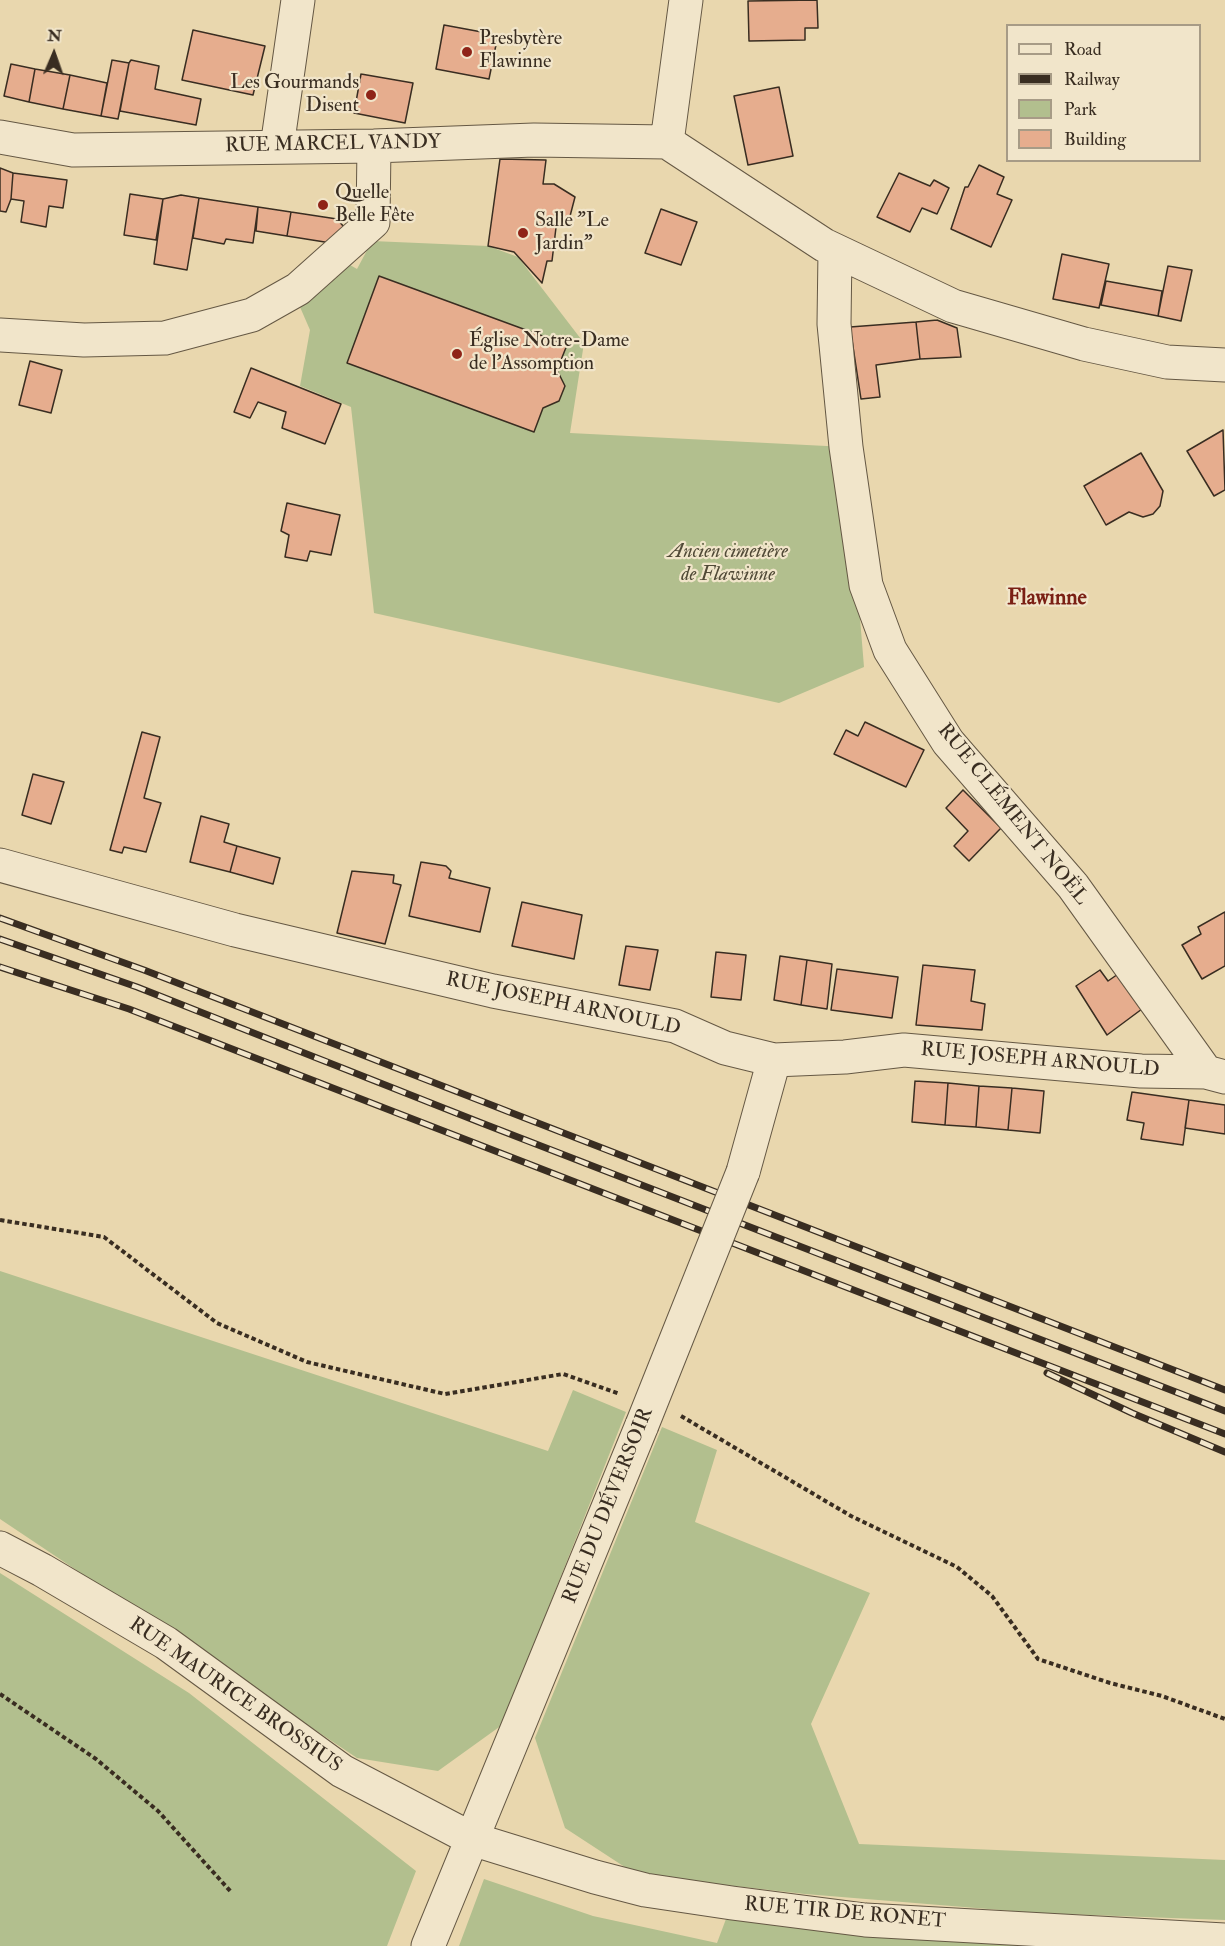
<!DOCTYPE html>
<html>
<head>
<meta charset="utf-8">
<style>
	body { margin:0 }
	#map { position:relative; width:1225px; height:1946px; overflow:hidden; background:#e9d7ae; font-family:"IM FELL Double Pica",serif }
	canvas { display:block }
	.legend { position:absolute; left:1006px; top:24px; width:195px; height:138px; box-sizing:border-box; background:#f1e5ca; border:2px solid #a79b86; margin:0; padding:8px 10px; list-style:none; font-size:18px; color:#392d21 }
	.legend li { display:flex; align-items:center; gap:12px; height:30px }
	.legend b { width:30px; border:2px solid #a79b86 }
	.north { position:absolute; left:24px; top:24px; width:60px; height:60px; -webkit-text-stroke:4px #f1e5ca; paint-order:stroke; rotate:2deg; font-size:16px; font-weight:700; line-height:24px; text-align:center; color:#392d21 }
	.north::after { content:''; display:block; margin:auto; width:21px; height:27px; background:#392d21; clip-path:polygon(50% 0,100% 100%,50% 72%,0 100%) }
</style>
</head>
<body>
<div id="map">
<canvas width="1225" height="1946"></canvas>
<ul class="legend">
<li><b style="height:8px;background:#f1e5ca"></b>Road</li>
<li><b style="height:8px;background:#392d21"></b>Railway</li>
<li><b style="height:16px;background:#b2bf8e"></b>Park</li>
<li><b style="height:16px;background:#e6ad8e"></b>Building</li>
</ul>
<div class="north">N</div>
</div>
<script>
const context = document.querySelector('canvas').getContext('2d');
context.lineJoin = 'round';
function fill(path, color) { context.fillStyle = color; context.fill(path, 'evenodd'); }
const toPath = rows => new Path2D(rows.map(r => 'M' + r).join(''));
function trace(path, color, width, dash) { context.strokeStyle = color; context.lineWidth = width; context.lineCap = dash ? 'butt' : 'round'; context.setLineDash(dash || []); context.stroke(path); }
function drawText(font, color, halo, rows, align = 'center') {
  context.font = font + ' "IM FELL Double Pica",serif'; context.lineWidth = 4.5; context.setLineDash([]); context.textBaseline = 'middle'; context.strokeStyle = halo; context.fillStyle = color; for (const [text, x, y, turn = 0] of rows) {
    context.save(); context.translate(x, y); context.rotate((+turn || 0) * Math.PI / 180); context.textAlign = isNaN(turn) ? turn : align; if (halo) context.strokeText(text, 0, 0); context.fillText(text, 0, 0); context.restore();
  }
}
fill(toPath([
	[372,241,488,246,518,257,584,343,570,433,846,447,864,667,779,703,374,613,351,407,300,386,310,330,300,307,350,265,357,269],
	[0,1271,548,1451,573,1390,626,1412,502,1725,438,1771,357,1758,0,1519],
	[662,1427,717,1450,695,1522,870,1593,811,1724,859,1844,1225,1860,1225,1920,1037,1913,805,1894,637,1875,565,1828,535,1738],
	[0,1573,189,1693,416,1871,387,1946,0,1946],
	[484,1879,593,1916,717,1943,732,1903,1225,1946,459,1946]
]), '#b2bf8e');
const building = toPath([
	[817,0,818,28,805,28,805,40,749,41,748,1,817,0],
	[444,25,498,35,489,79,436,69,444,25],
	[193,30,265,46,253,95,182,80,193,30],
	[112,60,129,63,118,119,101,116,112,60],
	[131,60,159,66,155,89,201,99,196,125,120,111,129,63,131,60],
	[11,64,35,69,29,102,4,96,11,64],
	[35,69,70,75,63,109,29,102,35,69],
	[361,74,413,83,405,123,354,113,361,74],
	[70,75,107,83,101,116,63,109,70,75],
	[779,87,793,156,748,165,734,96,779,87],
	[500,159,546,160,543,184,554,184,575,197,569,220,557,219,552,261,547,261,542,283,514,252,488,246,500,159],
	[979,165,1004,177,997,194,1012,200,991,247,951,229,965,187,968,187,979,165],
	[0,168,13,173,11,199,6,212,0,211,0,168],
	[13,173,67,180,63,208,49,206,46,227,21,222,24,201,11,199,13,173],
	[899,173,930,186,934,180,949,188,937,214,922,208,910,232,877,217,899,173],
	[130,194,163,199,156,240,124,235,130,194],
	[181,195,199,198,187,270,154,264,163,199,181,195],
	[199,198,258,207,253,243,226,239,224,244,193,238,199,198],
	[258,207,291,212,287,236,256,231,258,207],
	[661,209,697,222,681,265,645,253,661,209],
	[291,212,337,219,344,227,331,243,287,236,291,212],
	[1062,254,1109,264,1099,308,1053,299,1062,254],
	[1168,266,1192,270,1181,321,1158,316,1168,266],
	[379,276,567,345,557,370,565,386,559,401,543,408,534,432,347,363,379,276],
	[1106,281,1162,291,1158,316,1101,305,1106,281],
	[937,320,957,328,961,357,920,359,916,322,937,320],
	[916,322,920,359,876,365,880,397,861,399,850,327,916,322],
	[30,361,62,370,51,413,19,405,30,361],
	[251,368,341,404,325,444,282,428,286,412,258,402,250,418,234,412,251,368],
	[1223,430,1225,490,1214,496,1187,451,1223,430],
	[1141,453,1163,491,1160,506,1153,514,1143,517,1129,512,1106,525,1084,486,1141,453],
	[287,503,340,515,331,555,310,551,307,561,285,557,289,535,281,531,287,503],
	[865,722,924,750,906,787,834,754,846,730,858,736,865,722],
	[142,732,160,737,144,798,161,803,146,852,124,847,122,853,110,850,142,732],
	[33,774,64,782,51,824,22,815,33,774],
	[963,790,1001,828,969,861,954,846,968,831,946,808,963,790],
	[201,816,229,824,224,842,237,846,230,872,190,862,201,816],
	[237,846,280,858,273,884,230,872,237,846],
	[421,862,446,866,451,871,449,878,490,888,480,932,409,916,421,862],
	[352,871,394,875,393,883,401,885,385,944,337,933,352,871],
	[522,902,582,915,574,959,512,946,522,902],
	[1225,912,1225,966,1202,979,1182,945,1201,934,1198,927,1225,912],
	[626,946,658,950,650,990,619,985,626,946],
	[716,952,746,955,741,1000,711,997,716,952],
	[780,956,807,960,801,1005,774,1000,780,956],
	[807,960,832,964,827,1009,801,1005,807,960],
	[923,965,975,970,971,1001,985,1004,982,1030,916,1025,923,965],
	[837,969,898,977,892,1018,831,1010,837,969],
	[1100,970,1108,981,1121,972,1146,1006,1107,1035,1076,986,1100,970],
	[915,1081,948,1083,945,1125,912,1122,915,1081],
	[948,1083,979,1086,976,1127,945,1125,948,1083],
	[979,1086,1012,1088,1008,1130,976,1127,979,1086],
	[1012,1088,1044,1091,1040,1133,1008,1130,1012,1088],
	[1132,1092,1189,1100,1183,1145,1141,1139,1144,1123,1127,1120,1132,1092],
	[1189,1100,1225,1105,1225,1134,1185,1128,1189,1100]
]);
fill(building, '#e6ad8e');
trace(building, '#392d21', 1.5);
const minor = toPath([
	[0,137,73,150,374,146,534,140,667,142],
	[667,142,824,245,953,306,1084,344,1167,362,1225,365],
	[667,142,686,0],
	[277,147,298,0],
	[835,251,834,324,846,447,866,585,890,650,948,742,1073,886,1206,1072],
	[0,335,84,340,165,338,252,315,298,289,373,222,374,146],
	[0,865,235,930,493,991,675,1026,725,1048,774,1060,845,1057,904,1050,1141,1071,1206,1072,1225,1077],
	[743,1172,774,1060],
	[0,1548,42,1570,166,1643,342,1771,472,1839,595,1877,645,1890,732,1903,865,1920,1225,1940],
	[428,1946,642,1425]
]);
trace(minor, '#655844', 35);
trace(toPath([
	[0,1220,104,1237,217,1323,307,1362,445,1394,563,1374,620,1394],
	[681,1416,851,1516,957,1567,992,1596,1038,1659,1110,1683,1162,1696,1225,1719],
	[0,1694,96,1759,158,1811,232,1893]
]), '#392d21', 4, [4.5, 3]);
trace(minor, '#f1e5ca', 33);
const rail = toPath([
	[0,918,144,970,1225,1390],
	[0,939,137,987,479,1122,1225,1411],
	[0,967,129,1009,1225,1434],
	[1047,1373,1132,1413,1225,1452]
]);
trace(rail, '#392d21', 7);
trace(rail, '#f1e5ca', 4.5, [14]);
const minorBridge = toPath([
	[642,1425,743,1172]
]);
trace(minorBridge, '#655844', 35, []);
trace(minorBridge, '#f1e5ca', 33);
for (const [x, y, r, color] of [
	[467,52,6,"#8f2418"],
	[371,95,6,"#8f2418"],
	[323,205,6,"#8f2418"],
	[523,233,6,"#8f2418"],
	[457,354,6,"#8f2418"]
]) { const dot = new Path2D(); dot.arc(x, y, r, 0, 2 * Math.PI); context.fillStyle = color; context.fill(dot); trace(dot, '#f1e5ca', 2); }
drawText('20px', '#392d21', '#f1e5ca', [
	["Presbytère",479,40],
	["Flawinne",479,63],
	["Les Gourmands",359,84,"right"],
	["Disent",359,107,"right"],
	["Quelle",335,194],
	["Belle Fête",335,217],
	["Salle \"Le",535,222],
	["Jardin\"",535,245],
	["Église Notre-Dame",469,342],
	["de l'Assomption",469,365]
], 'left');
drawText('20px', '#392d21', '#f1e5ca', [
	["RUE MARCEL VANDY",333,145,-1],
	["RUE CLÉMENT NOËL",1012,815,51],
	["RUE JOSEPH ARNOULD",563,1005,12],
	["RUE JOSEPH ARNOULD",1040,1061,5],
	["RUE DU DÉVERSOIR",609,1506,-68],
	["RUE MAURICE BROSSIUS",235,1696,35],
	["RUE TIR DE RONET",845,1914,5]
]);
drawText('italic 20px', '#514a37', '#f1e5ca', [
	["Ancien cimetière",728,553],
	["de Flawinne",728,576]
]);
drawText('bold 22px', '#7a1f14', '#f1e5ca', [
	["Flawinne",1047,599]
]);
</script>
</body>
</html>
